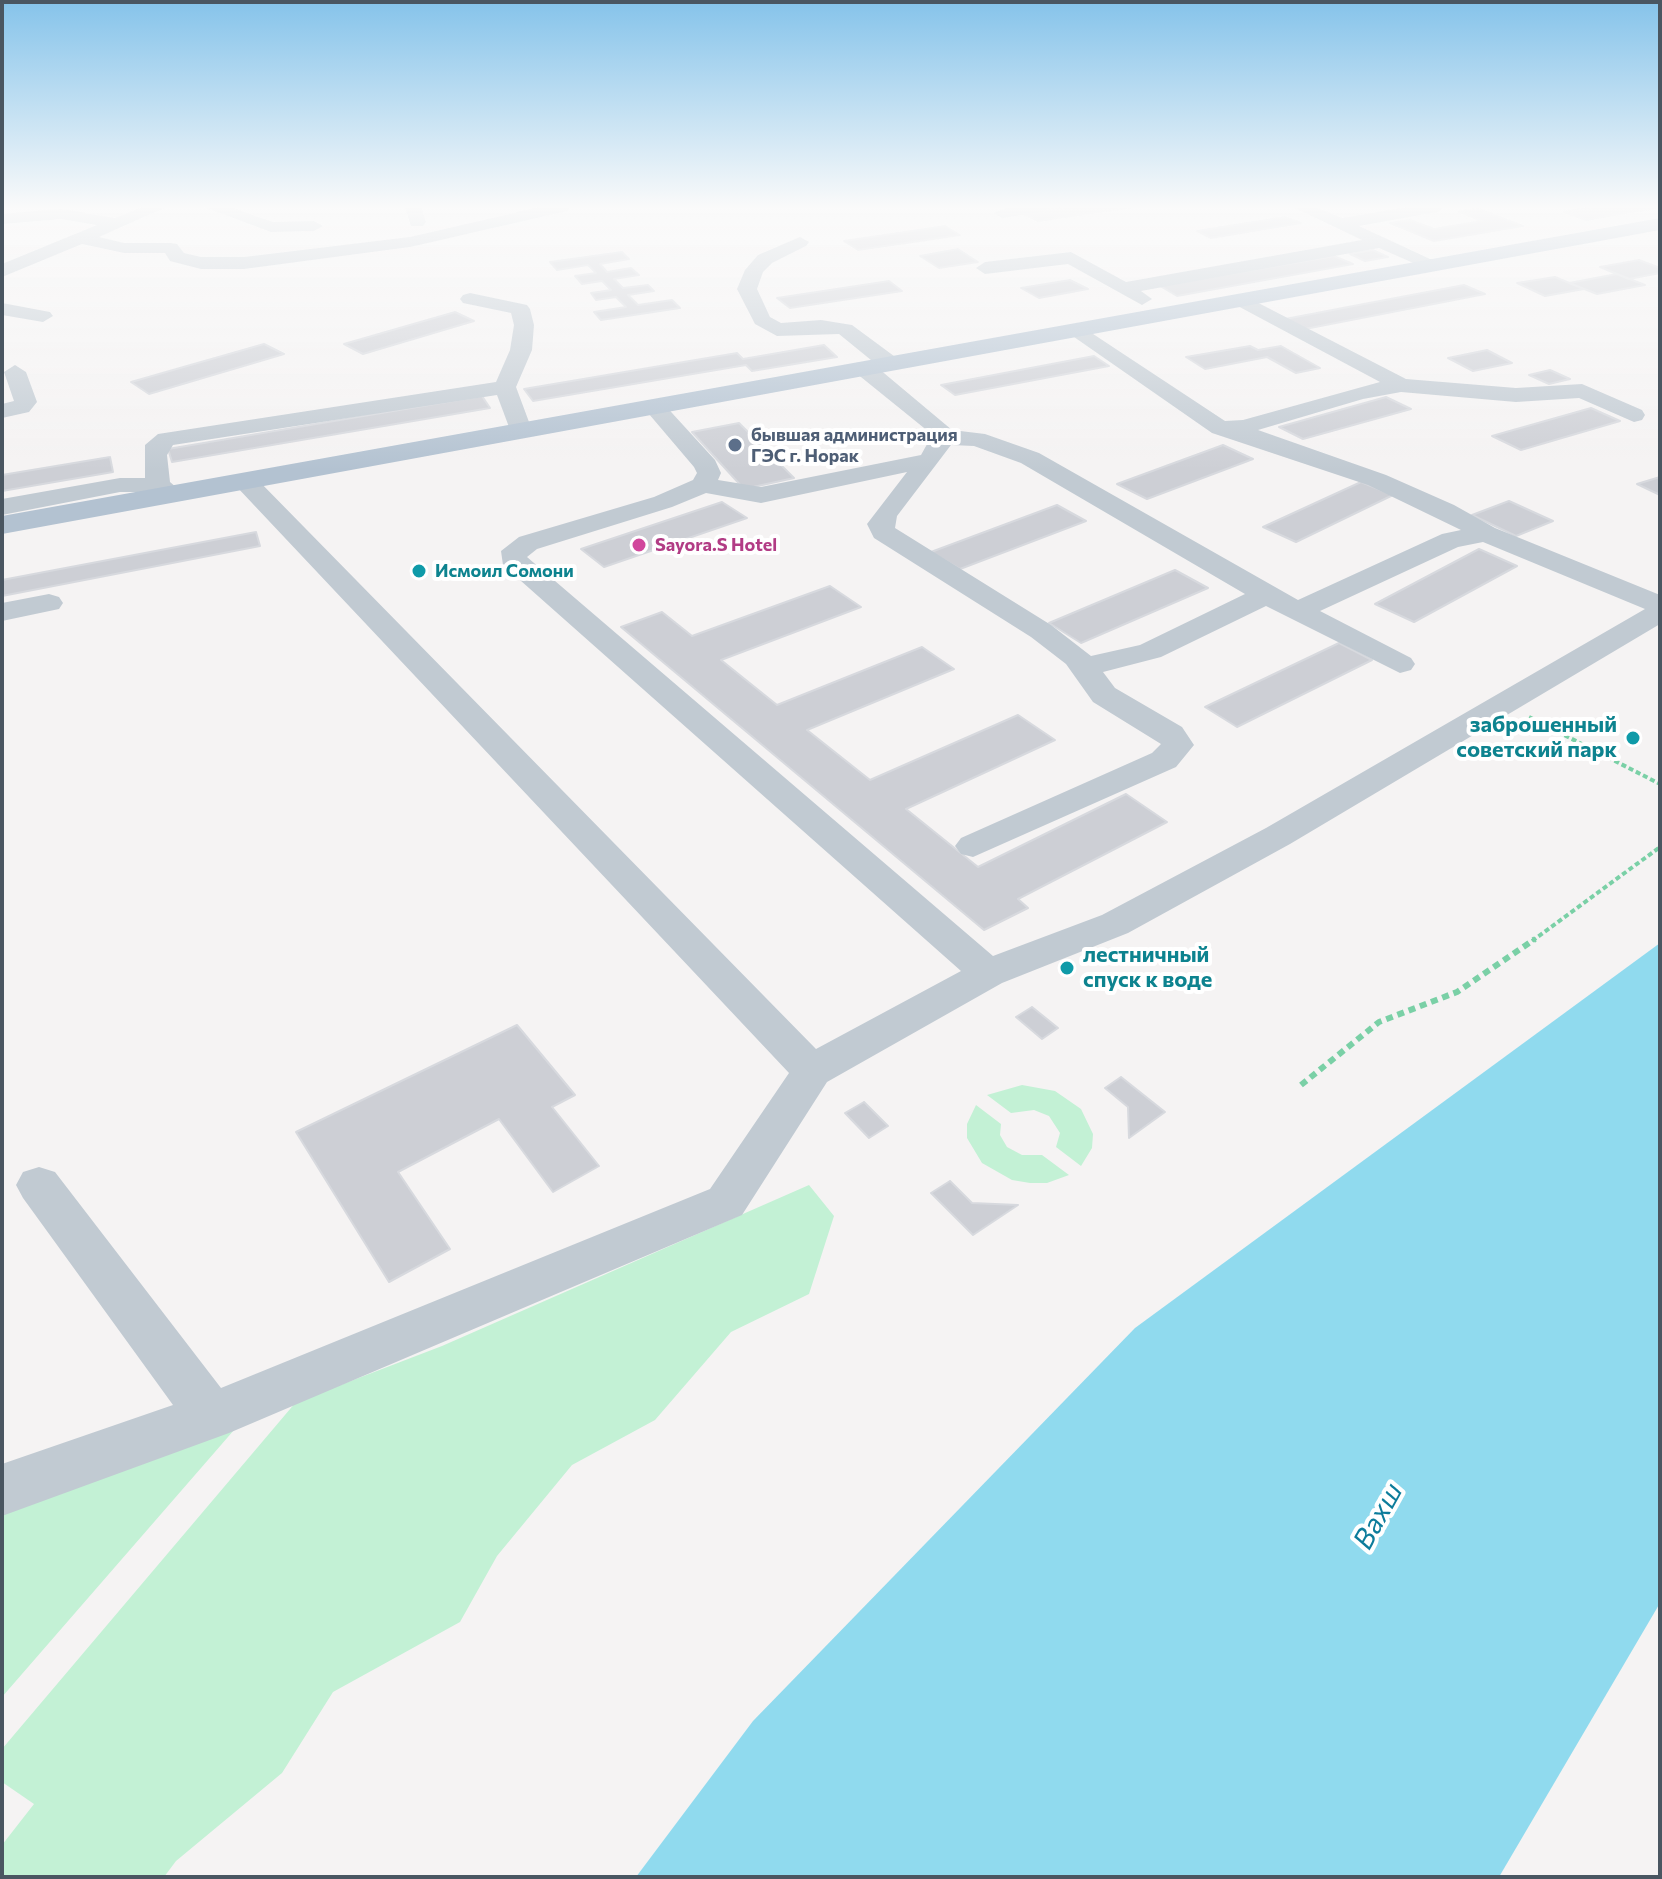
<!DOCTYPE html>
<html>
<head>
<meta charset="utf-8">
<style>
	body { margin:0 }
	#map { position:relative; width:1662px; height:1879px; overflow:hidden; background:#f5f3f3; font-family:Commissioner,sans-serif }
	canvas { display:block }
	.frame { position:absolute; inset:0; border:4px solid #4a5661; pointer-events:none }
</style>
</head>
<body>
<div id="map">
<canvas width="1662" height="1879"></canvas>
<div class="frame"></div>
</div>
<script>
const context = document.querySelector('canvas').getContext('2d');
context.lineJoin = 'round';
function fill(path, color) { context.fillStyle = color; context.fill(path, 'evenodd'); }
const toPath = rows => new Path2D(rows.map(r => 'M' + r).join(''));
function trace(path, color, width, dash) { context.strokeStyle = color; context.lineWidth = width; context.lineCap = dash ? 'butt' : 'round'; context.setLineDash(dash || []); context.stroke(path); }
function drawText(font, color, halo, rows, align = 'center') {
  context.font = font + ' Commissioner,sans-serif'; context.lineWidth = 8; context.setLineDash([]); context.textBaseline = 'middle'; context.strokeStyle = halo; context.fillStyle = color; for (const [text, x, y, turn = 0] of rows) {
    context.save(); context.translate(x, y); context.rotate((+turn || 0) * Math.PI / 180); context.textAlign = isNaN(turn) ? turn : align; if (halo) context.strokeText(text, 0, 0); context.fillText(text, 0, 0); context.restore();
  }
}
fill(toPath([
	[1022,1085,1055,1091,1081,1109,1093,1134,1092,1148,1081,1166,1056,1147,1060,1133,1049,1116,1034,1110,1011,1113,987,1095],
	[976,1105,1001,1124,1000,1135,1007,1147,1022,1155,1042,1155,1069,1175,1047,1183,1030,1183,1012,1180,982,1163,967,1138,967,1124],
	[809,1185,834,1216,809,1294,731,1332,655,1420,572,1465,497,1556,460,1622,333,1692,282,1773,176,1861,164,1877,2,1877,2,1845,34,1804,2,1782,2,1749,296,1402,442,1346],
	[241,1422,2,1697,2,1509]
]), '#c3f1d5');
fill(toPath([
	[1660,943,1660,1603,1499,1877,636,1877,753,1721,1135,1328]
]), '#90daee');
const building = toPath([
	[1070,207,1131,207,1038,221,1024,214,1070,207],
	[1596,207,1660,207,1586,220,1564,212,1596,207],
	[1478,209,1523,226,1434,241,1390,223,1410,220,1434,229,1482,221,1459,212,1478,209],
	[1285,217,1301,223,1211,238,1197,231,1285,217],
	[945,226,960,235,858,250,844,241,945,226],
	[958,249,978,262,939,268,920,256,958,249],
	[1373,250,1388,257,1365,261,1350,254,1373,250],
	[622,252,629,259,600,264,607,272,631,268,639,275,614,279,623,288,648,285,654,291,628,295,638,305,672,300,680,308,601,320,594,312,626,307,616,297,596,300,591,293,611,290,602,281,582,284,575,276,596,273,588,265,557,270,550,262,622,252],
	[1334,256,1353,264,1177,296,1160,286,1334,256],
	[1639,260,1660,268,1660,273,1629,279,1600,267,1639,260],
	[1617,274,1645,285,1597,294,1569,283,1617,274],
	[1555,277,1584,289,1545,296,1517,283,1555,277],
	[1070,280,1088,289,1039,298,1021,288,1070,280],
	[889,281,902,291,790,308,777,298,889,281],
	[1464,285,1485,294,1305,329,1285,319,1464,285],
	[455,312,474,321,363,354,344,344,455,312],
	[264,344,284,354,149,394,131,382,264,344],
	[824,345,837,357,752,371,746,365,533,401,524,389,737,353,743,359,824,345],
	[1250,346,1258,350,1281,346,1320,368,1296,373,1267,357,1205,369,1186,357,1250,346],
	[1487,350,1512,363,1473,371,1448,358,1487,350],
	[1094,356,1109,366,955,395,941,385,1094,356],
	[1550,370,1570,379,1549,384,1529,375,1550,370],
	[482,396,490,408,172,462,168,449,482,396],
	[1386,397,1411,409,1303,439,1279,427,1386,397],
	[1591,408,1620,421,1521,450,1492,436,1591,408],
	[739,423,794,478,744,489,692,432,739,423],
	[1223,445,1253,459,1147,499,1117,484,1223,445],
	[110,457,113,472,2,491,2,475,110,457],
	[1660,477,1660,495,1637,484,1660,477],
	[1361,482,1393,495,1296,542,1263,527,1361,482],
	[1509,501,1553,521,1516,536,1472,515,1509,501],
	[722,502,747,518,604,567,581,549,722,502],
	[1057,505,1086,521,960,569,931,552,1057,505],
	[256,532,260,546,2,596,2,580,256,532],
	[1479,549,1517,566,1414,622,1375,604,1479,549],
	[1175,570,1208,588,1081,643,1049,623,1175,570],
	[830,586,861,607,721,660,777,705,922,647,954,669,807,730,870,780,1018,715,1055,740,906,809,978,867,1126,794,1167,822,1018,899,1028,908,984,930,621,627,662,612,692,636,830,586],
	[1339,643,1372,660,1237,727,1205,707,1339,643],
	[1032,1007,1058,1028,1042,1039,1016,1017,1032,1007],
	[517,1025,575,1095,552,1107,599,1166,553,1192,499,1119,398,1172,450,1249,389,1282,296,1132,517,1025],
	[1121,1077,1165,1112,1129,1138,1128,1107,1105,1088,1121,1077],
	[864,1102,888,1126,869,1138,845,1113,864,1102],
	[950,1181,972,1203,1018,1205,973,1235,931,1193,950,1181]
]);
fill(building, '#cdcfd5');
trace(building, '#d7d9de', 2);
trace(toPath([
	[1529,717,1660,784],
	[1532,941,1660,847]
]), '#7ad0a6', 4, [5, 3]);
trace(toPath([
	[1301,1085,1379,1022,1457,992,1535,939]
]), '#7ad0a6', 6, [7, 5]);
fill(toPath([
	[143,207,166,207,99,237,124,243,171,243,177,244,184,253,201,257,244,257,410,237,540,207,570,207,567,211,410,247,244,269,201,269,170,261,165,253,124,253,82,244,2,277,2,264,97,225,61,219,2,224,2,214,61,209,115,218,143,207],
	[204,207,229,207,273,222,314,221,323,226,314,231,271,232,204,207],
	[405,207,421,207,426,222,423,226,411,226,405,207],
	[1010,207,1052,207,1043,212,1002,218,993,213,1010,207],
	[1293,207,1315,207,1342,218,1409,207,1445,207,1437,212,1359,226,1443,265,1441,269,1427,269,1379,248,1141,291,1152,299,1142,305,1068,264,985,274,976,268,985,262,1071,252,1126,282,1362,240,1293,207],
	[800,237,809,242,806,246,772,263,763,272,757,289,770,317,781,323,821,320,852,325,898,359,901,364,898,369,882,369,839,334,777,336,755,324,737,289,745,270,758,255,800,237],
	[470,293,527,305,530,309,534,325,532,350,516,387,532,430,528,435,512,435,497,395,173,445,167,455,170,482,184,494,180,499,171,502,152,492,120,492,2,515,2,499,120,478,145,478,145,445,158,434,496,382,510,350,514,325,511,313,463,303,460,299,463,295,470,293],
	[1241,294,1406,379,1516,388,1582,384,1642,410,1645,415,1642,420,1634,422,1579,398,1516,402,1401,392,1363,399,1258,430,1386,475,1454,505,1495,528,1660,595,1660,624,1290,844,1128,933,1002,983,827,1082,742,1215,229,1433,2,1516,2,1464,173,1405,23,1198,16,1185,23,1172,39,1167,55,1172,221,1388,710,1189,789,1073,236,486,233,481,236,476,254,476,816,1049,961,971,503,565,501,551,519,537,654,497,693,480,697,473,694,467,643,407,654,400,662,402,715,460,721,473,718,480,761,487,921,455,931,437,929,432,856,373,853,368,856,363,864,362,872,363,952,430,985,434,1039,453,1298,600,1442,534,1461,530,1368,485,1212,433,1064,330,1067,326,1081,326,1225,421,1243,420,1380,382,1234,304,1231,300,1241,294],
	[951,445,974,446,1021,463,1245,594,1140,645,1091,656,1051,625,895,528,897,516,951,445],
	[907,472,867,524,874,538,1031,637,1066,664,1093,702,1161,744,1152,753,961,838,955,846,961,854,973,857,1176,767,1194,745,1182,727,1115,688,1103,672,1161,657,1266,606,1400,673,1411,670,1415,664,1411,658,1320,611,1458,547,1483,542,1645,609,1266,828,1102,915,993,956,527,557,537,549,672,507,706,493,761,503,907,472],
	[2,303,50,312,53,316,43,322,2,315,2,303],
	[15,365,26,372,37,402,29,412,2,418,2,404,14,401,4,372,15,365],
	[49,594,59,597,63,603,59,609,2,621,2,603,49,594]
]), '#c1cad2');
fill(toPath([
	[1660,218,1660,230,2,534,2,516,1660,218]
]), '#b3c2d1');
const sky = context.createLinearGradient(0, 0, 0, 470);
sky.addColorStop(0, '#85c3ea');
sky.addColorStop(0.44, '#fafafa');
sky.addColorStop(1, '#fafafa00');
context.fillStyle = sky;
context.fillRect(0, 0, 1662, 470);
for (const [x, y, r, color] of [
	[735,445,8,"#5c6f8a"],
	[639,545,8,"#d1479c"],
	[419,571,8,"#0f9aa8"],
	[1633,738,8,"#0f9aa8"],
	[1067,968,8,"#0f9aa8"]
]) { const dot = new Path2D(); dot.arc(x, y, r, 0, 2 * Math.PI); context.fillStyle = color; context.fill(dot); trace(dot, '#fff', 3); }
drawText('bold 18px', '#4e5e75', '#fff', [
	["бывшая администрация",751,435],
	["ГЭС г. Норак",751,456]
], 'left');
drawText('bold 18px', '#b23c85', '#fff', [
	["Sayora.S Hotel",655,545]
], 'left');
drawText('bold 18px', '#0d838f', '#fff', [
	["Исмоил Сомони",435,571]
], 'left');
drawText('bold 22px', '#0d838f', '#fff', [
	["заброшенный",1617,725],
	["советский парк",1617,750],
	["лестничный",1083,955,"left"],
	["спуск к воде",1083,980,"left"]
], 'right');
drawText('italic 28px', '#0c7c9b', '#fff', [
	["Вахш",1378,1516,-61]
]);
</script>
</body>
</html>
